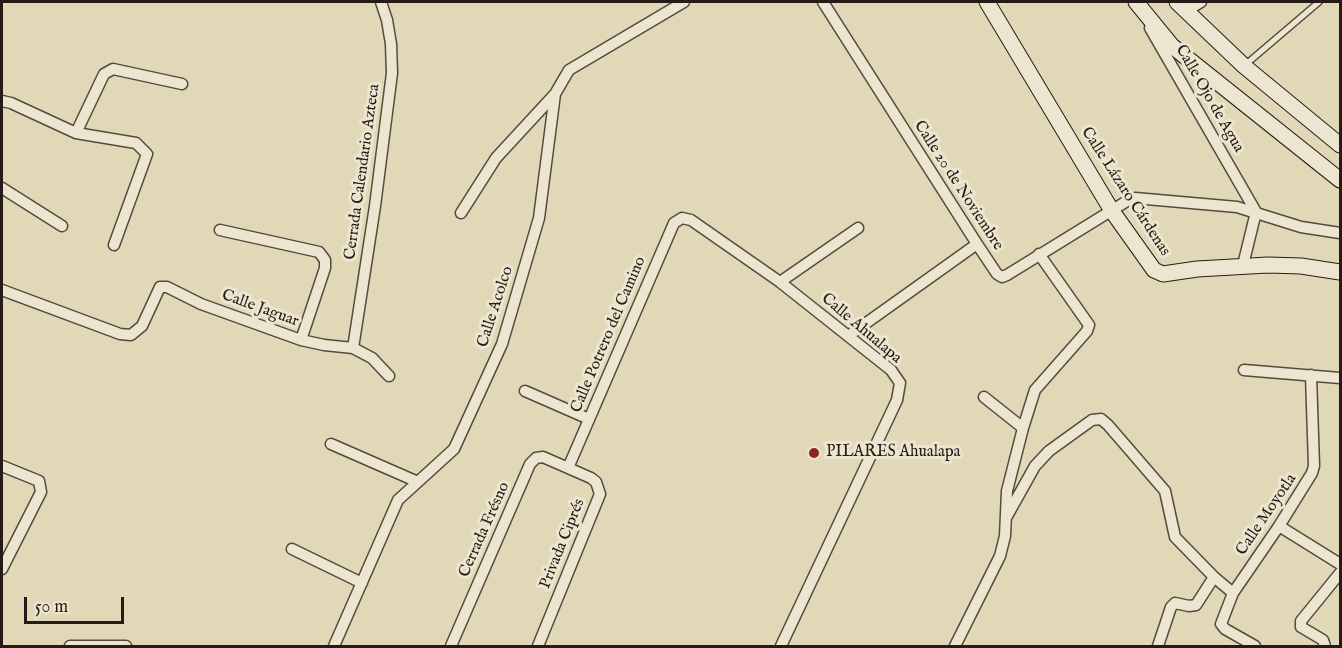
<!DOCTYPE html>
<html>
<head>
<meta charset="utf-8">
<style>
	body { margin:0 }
	#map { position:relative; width:1342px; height:648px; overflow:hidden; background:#e1d8b7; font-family:"IM FELL English",serif }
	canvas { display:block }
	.frame { position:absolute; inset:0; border:3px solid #261b16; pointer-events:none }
	.scale { position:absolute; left:24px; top:597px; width:100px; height:27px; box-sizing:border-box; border:3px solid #261b16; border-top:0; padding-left:8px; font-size:18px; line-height:21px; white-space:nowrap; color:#261b16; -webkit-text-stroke:4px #ece6d0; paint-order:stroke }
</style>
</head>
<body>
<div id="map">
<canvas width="1342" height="648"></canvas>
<div class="frame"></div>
<div class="scale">50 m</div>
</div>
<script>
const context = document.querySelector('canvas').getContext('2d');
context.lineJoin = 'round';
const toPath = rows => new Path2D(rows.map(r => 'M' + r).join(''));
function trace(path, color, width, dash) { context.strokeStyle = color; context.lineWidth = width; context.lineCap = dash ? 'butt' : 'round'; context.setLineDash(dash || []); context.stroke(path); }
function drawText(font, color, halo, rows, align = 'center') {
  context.font = font + ' "IM FELL English",serif'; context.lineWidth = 6; context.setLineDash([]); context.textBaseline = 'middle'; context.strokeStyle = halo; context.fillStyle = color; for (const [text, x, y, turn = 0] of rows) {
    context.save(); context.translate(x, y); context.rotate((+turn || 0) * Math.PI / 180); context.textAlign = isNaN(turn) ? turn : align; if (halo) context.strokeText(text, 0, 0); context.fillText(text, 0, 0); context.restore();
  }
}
const lane = toPath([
	[1245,65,1319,2]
]);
const street = toPath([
	[823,2,977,244,997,274,1002,277,1007,275,1127,201,1135,198,1237,207,1301,227,1340,233],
	[1186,11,1201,2],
	[1150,28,1256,212,1243,265],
	[2,101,11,103,76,133,104,74,113,69,182,84],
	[76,133,136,143,147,154,114,245],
	[2,188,62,226],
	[461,213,496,158,555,94],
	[220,230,319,252,325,260,325,268,301,340],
	[780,282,858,228],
	[2,290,120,334,131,335,142,326,160,287,167,287,201,304,301,340,324,345,353,348,372,358,389,376],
	[848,336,977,244],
	[353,348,375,206,392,73,391,44,387,20,381,2],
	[1244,370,1340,378],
	[525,391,589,419],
	[984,397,1023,428],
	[331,444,418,482],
	[2,466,39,481,41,492,2,569],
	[568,468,674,223,682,218,691,220,780,282,891,370,900,383,897,400,781,646],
	[1007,516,1035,466,1049,451,1092,420,1101,419,1108,425,1165,491,1175,537,1214,577,1196,605,1189,606,1175,603,1171,607,1158,646],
	[1279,526,1340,564],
	[292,549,362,583],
	[1214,577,1233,593],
	[70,646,126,646],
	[334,646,398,500,454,449,502,344,539,218,555,94,569,70,684,2],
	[451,646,530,464,536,458,543,457,591,478,596,482,600,494,538,646],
	[955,646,1000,556,1005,536,1007,491,1023,428,1035,390,1087,331,1089,325,1039,254],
	[1255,646,1225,629,1221,624,1233,593,1279,526,1312,473,1314,466,1311,375],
	[1325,646,1323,640,1301,627,1301,621,1340,573]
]);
const secondary = toPath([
	[987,2,1112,211,1154,270,1163,274,1197,269,1268,265,1301,266,1340,272],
	[1136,2,1172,46,1340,180],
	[1177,2,1244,66,1340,145]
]);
trace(lane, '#554a3e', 8);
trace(street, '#554a3e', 13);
trace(secondary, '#261b16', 17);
trace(lane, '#ece6d0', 5);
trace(street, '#ece6d0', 10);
trace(secondary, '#ece6d0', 15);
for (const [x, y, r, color] of [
	[814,453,6,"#8f2418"]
]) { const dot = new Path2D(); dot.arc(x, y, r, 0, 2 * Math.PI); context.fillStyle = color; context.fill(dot); trace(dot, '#ece6d0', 2); }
drawText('16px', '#261b16', '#ece6d0', [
	["Calle Ojo de Agua",1209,99,60],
	["Cerrada Calendario Azteca",363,172,-82],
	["Calle 20 de Noviembre",958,186,57],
	["Calle Lázaro Cárdenas",1125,192,57],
	["Calle Acolco",496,307,-72],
	["Calle Jaguar",260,309,20],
	["Calle Ahualapa",861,329,40],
	["Calle Potrero del Camino",609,335,-67],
	["Calle Moyotla",1267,515,-56],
	["Cerrada Frésno",485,530,-66],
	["Privada Ciprés",563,544,-68]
]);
drawText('16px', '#261b16', '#ece6d0', [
	["PILARES Ahualapa",826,453]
], 'left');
</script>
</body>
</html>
